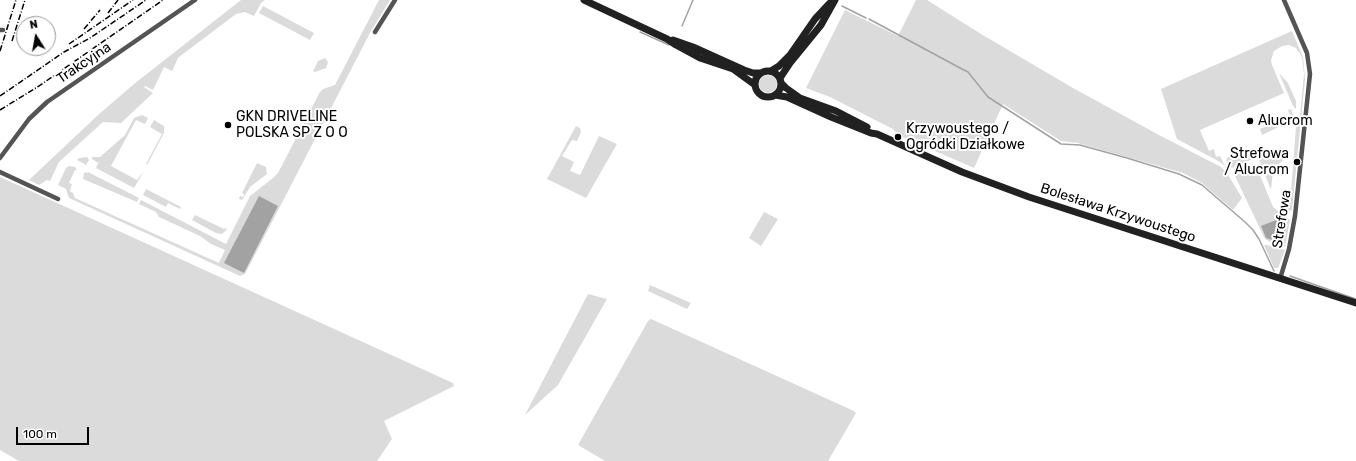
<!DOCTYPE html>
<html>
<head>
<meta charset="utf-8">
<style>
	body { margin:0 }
	#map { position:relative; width:1356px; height:461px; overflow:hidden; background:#fff; font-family:Rubik,sans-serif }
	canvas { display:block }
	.north { position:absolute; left:16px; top:16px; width:40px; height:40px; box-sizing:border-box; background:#fff; border:1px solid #999; border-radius:50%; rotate:349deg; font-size:11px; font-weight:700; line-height:16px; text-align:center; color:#000 }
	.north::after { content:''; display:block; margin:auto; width:14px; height:18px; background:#000; clip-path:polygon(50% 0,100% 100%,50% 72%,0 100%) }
	.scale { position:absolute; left:16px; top:427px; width:73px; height:18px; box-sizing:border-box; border:2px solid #000; border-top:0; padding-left:5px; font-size:12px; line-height:14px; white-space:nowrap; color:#000; -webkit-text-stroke:3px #fff; paint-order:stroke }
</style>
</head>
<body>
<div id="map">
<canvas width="1356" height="461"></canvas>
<div class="north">N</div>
<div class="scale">100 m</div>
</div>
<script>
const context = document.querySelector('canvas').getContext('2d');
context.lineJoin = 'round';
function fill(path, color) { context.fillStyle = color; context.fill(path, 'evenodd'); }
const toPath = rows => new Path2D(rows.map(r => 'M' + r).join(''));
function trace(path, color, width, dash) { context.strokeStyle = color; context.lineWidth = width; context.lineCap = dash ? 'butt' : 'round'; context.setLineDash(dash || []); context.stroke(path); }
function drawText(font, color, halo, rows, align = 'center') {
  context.font = font + ' Rubik,sans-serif'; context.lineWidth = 4; context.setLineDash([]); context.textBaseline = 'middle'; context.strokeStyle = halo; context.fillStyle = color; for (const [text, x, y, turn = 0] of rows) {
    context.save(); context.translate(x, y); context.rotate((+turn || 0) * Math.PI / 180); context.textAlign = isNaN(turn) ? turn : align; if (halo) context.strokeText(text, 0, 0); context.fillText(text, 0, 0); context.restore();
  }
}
fill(toPath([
	[241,0,265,0,261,3,254,16,245,12,236,14,183,54,178,58,172,71,164,67,153,90,145,86,144,87,153,93,121,123,103,122,59,162,50,181,47,180,39,185,29,180,98,115,134,84],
	[379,0,390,0,371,31,245,274,240,276,69,198,66,189,58,185,66,168,69,166,75,167,77,170,75,170,69,183,72,184,70,191,73,193,75,198,219,263,225,250,211,244,200,236,159,217,156,212,139,204,141,200,226,244,250,196,273,178,278,173,320,92,323,89,335,85],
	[916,0,927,0,981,34,1073,88,1159,135,1221,167,1227,173,1242,198,1233,210,1202,183,1183,173,1078,143,1061,141,1003,104,974,168,898,135,893,129,830,97,806,88,845,10,898,36],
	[263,6,314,33,310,40,259,13],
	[1292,31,1303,57,1305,79,1292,210,1289,211,1284,208,1283,203,1291,192,1296,126,1300,115,1304,74,1302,57,1296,48,1289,45,1282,46,1274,51,1271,60,1272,65,1284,93,1200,130,1209,151,1214,149,1216,157,1220,156,1225,166,1220,162,1177,139,1161,89],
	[325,58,328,62,326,68,315,72,313,71,318,61],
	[1279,73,1288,83,1296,101,1296,109,1293,106],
	'759 84a9 9 0 1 1 18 0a9 9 0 1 1-18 0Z',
	[1291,109,1294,117,1290,124,1284,127,1283,125,1262,135,1260,129,1290,115,1288,110],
	[142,115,148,118,145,124,136,120,111,166,137,180,144,171,134,188,96,168,98,163,92,159,92,157,100,157,125,135,134,118],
	[154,120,164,126,164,133,147,165,146,164,162,134,150,127],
	[576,126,580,128,581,132,577,141,572,140,562,156,574,162,570,171,580,175,599,136,617,144,586,198,547,179],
	[1281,147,1285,158,1273,170,1271,190,1258,157],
	[1248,148,1253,159,1232,168,1228,164,1226,160,1228,157],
	[87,157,89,160,86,165,77,160,79,158],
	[257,163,266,167,267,174,250,187,242,200,239,199,240,196,243,197,244,194,242,193],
	[1254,167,1257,168,1273,207,1290,220,1285,247,1270,242,1265,239,1235,176],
	[86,172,87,173,88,172,139,198,137,202,83,179,84,173],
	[0,177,453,383,454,386,384,421,392,439,377,461,19,461,0,450],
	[146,189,181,207,180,209,168,203,166,207,143,195],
	[764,212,778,219,761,246,749,238],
	[195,215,224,229,225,228,227,229,222,234,216,233,192,220],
	[1264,245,1267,245,1285,250,1278,268,1274,268],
	[650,285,691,303,687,309,648,291],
	[588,294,607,299,558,385,525,415],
	[651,319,854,411,856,413,828,461,605,461,578,445,648,321]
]), '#dbdbdb');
fill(toPath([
	[259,196,278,206,244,273,224,263],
	[1284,217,1287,224,1282,243,1266,238,1261,226]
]), '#a2a2a2');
trace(toPath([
	[842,6,866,18],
	[869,19,962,69,968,72,988,97,1061,144,1080,145,1127,158,1179,174,1202,185,1245,222,1253,230,1259,239,1274,271],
	[682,26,693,0],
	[640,32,669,45],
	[1290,276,1356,299]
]), '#a2a2a2', 1.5);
trace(toPath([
	[0,30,3,30],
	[375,32,395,0],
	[0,158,29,119,47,102,195,0],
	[0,172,58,199],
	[1280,279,1289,249,1295,216,1310,74,1307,53,1284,0]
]), '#545454', 4.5);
trace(toPath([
	[584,0,667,39,676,45,700,58,733,69,755,85],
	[673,40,693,47,744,70,753,73,761,73],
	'755 84a13 13 0 1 1 26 0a13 13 0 1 1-26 0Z',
	[771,71,779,66,790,55,815,19,829,4,833,0],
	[780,78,790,63,821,25,835,0],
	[781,83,786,88,800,98,836,111,867,127],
	[775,95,787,97,831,117,871,133,877,134,962,172,1029,197,1356,303]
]), '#212121', 7);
trace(toPath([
	[108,13,118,0],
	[84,29,100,10],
	[12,41,25,0],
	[69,44,133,0],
	[0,51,16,0],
	[0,96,64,52,90,38,146,0],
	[0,110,39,86,163,0]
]), '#000', 1.5, [6, 2, 1, 2]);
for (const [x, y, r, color] of [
	[1250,121,4,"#000"],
	[228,125,4,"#000"],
	[898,137,4,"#000"],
	[1297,162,4,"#000"]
]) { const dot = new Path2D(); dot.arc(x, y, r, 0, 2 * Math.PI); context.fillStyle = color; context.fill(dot); trace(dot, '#fff', 1.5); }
drawText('14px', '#000', '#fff', [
	["Trakcyjna",84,63,-34],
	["Bolesława Krzywoustego",1118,213,18],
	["Strefowa",1282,219,-81]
]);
drawText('14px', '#000', '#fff', [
	["GKN DRIVELINE",236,117],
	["POLSKA SP Z O O",236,133],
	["Alucrom",1258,121],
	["Krzywoustego /",906,129],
	["Ogródki Działkowe",906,145],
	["Strefowa",1289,154,"right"],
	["/ Alucrom",1289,170,"right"]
], 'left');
</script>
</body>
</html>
